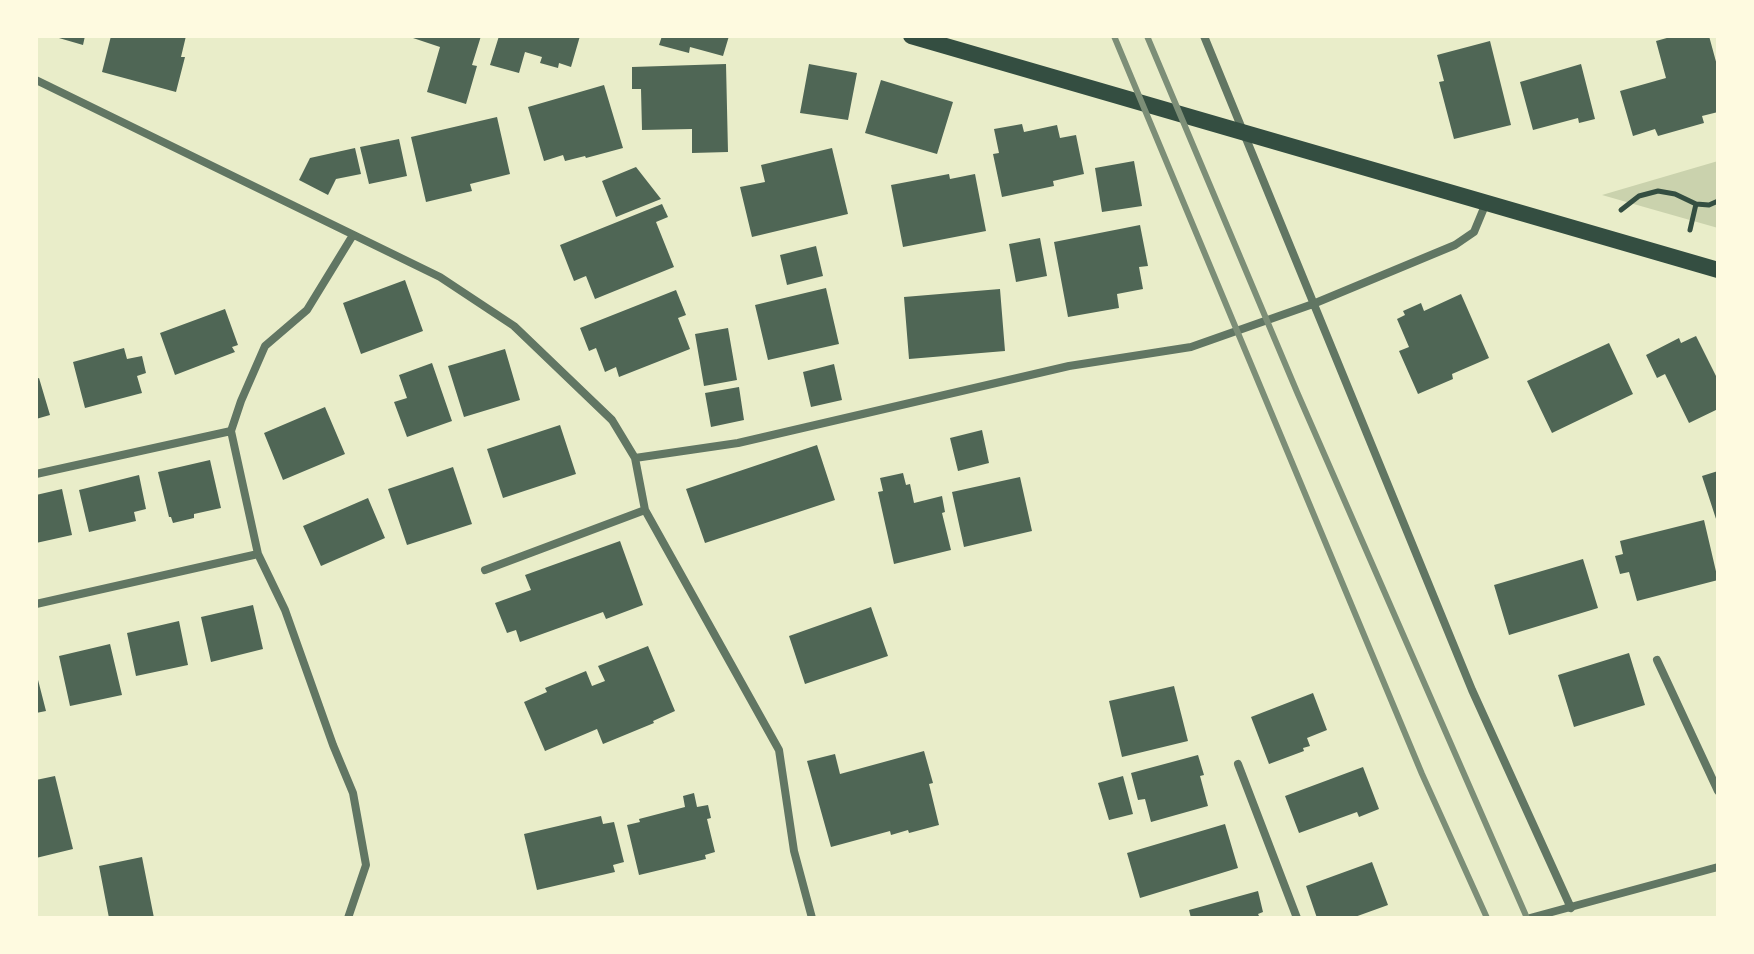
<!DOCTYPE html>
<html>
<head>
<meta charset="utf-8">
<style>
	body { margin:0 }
	#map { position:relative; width:1754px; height:954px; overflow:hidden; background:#e9edc9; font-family:"PT Serif",serif }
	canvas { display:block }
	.frame { position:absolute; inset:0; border:38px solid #fefae0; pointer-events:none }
</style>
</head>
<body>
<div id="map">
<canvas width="1754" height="954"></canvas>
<div class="frame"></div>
</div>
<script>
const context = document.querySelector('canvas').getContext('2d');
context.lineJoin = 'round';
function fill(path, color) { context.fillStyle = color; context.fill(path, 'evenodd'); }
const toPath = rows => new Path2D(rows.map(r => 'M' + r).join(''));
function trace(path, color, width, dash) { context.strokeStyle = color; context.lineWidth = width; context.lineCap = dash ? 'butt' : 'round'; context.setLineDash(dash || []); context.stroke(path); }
fill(toPath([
	[1718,161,1718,228,1602,195]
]), '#cad2ad');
fill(toPath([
	[52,36,85,36,83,45],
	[111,36,186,36,181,57,185,57,176,92,102,72],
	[407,36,481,36,472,65,477,66,466,104,427,92,440,47],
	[499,36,580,36,571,67,559,63,558,68,540,63,542,57,525,52,519,73,490,65],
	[662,36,729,36,723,56,690,47,689,53,659,45],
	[1674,36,1709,36,1718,69,1718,112,1702,116,1704,123,1658,136,1655,129,1633,136,1620,91,1666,78,1656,41],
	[1490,41,1511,125,1454,139,1439,82,1444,81,1437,55],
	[726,64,728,152,692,153,692,129,642,130,641,89,632,89,632,67],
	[809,64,857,73,848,120,800,113],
	[1581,64,1595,119,1579,123,1578,118,1533,130,1520,82],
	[881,80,953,102,937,154,865,133],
	[604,85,623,148,586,158,585,156,565,161,563,155,544,161,528,107],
	[497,117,510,174,470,184,472,191,426,202,411,137],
	[1022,124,1024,132,1057,125,1060,138,1076,135,1084,174,1053,181,1054,186,1002,197,993,154,999,153,994,129],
	[399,139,407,176,369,184,360,147],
	[355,148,361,174,336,179,328,195,299,180,310,158],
	[832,148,848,214,752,237,740,187,765,182,761,165],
	[1134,161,1142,206,1102,212,1095,168],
	[636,167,661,199,616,217,602,181],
	[949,174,950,179,975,174,986,231,903,247,891,185],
	[662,204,668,217,656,222,674,267,595,299,586,276,574,281,560,245],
	[1140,225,1148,266,1139,267,1143,289,1117,294,1119,308,1068,317,1054,242],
	[1040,238,1047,276,1016,282,1009,244],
	[816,246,823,276,787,285,780,255],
	[405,280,423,331,361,354,343,303],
	[826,288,839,344,768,360,755,305],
	[1000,289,1005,351,909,359,904,297],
	[676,290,686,315,678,318,690,349,619,377,616,367,605,372,596,348,589,351,580,328],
	[1461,294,1489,358,1452,374,1453,379,1418,394,1399,351,1409,347,1397,319,1405,315,1403,311,1421,303,1424,311],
	[225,309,238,345,232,347,235,352,175,375,160,333],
	[728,328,737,380,704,386,695,334],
	[1696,336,1718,380,1718,409,1689,423,1665,374,1657,378,1646,355,1679,338,1681,343],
	[1609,343,1633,394,1552,433,1527,381],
	[124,348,127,359,142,356,146,373,137,376,142,393,85,408,73,362],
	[505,349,520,400,464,417,448,366],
	[432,363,452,421,407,437,394,402,407,398,399,375],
	[834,364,842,400,811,407,803,372],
	[39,378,50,415,36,419,36,379],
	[739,387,744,420,711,427,705,393],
	[325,407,345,454,283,480,264,433],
	[560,425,576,474,503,498,487,449],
	[982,430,989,463,958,471,950,438],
	[817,445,835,500,705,543,686,489],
	[210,460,221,508,194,514,194,518,173,523,171,517,169,517,158,472],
	[453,467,472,524,407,545,388,489],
	[1718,471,1718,522,1717,522,1702,476],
	[903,473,906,485,910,484,914,503,942,496,945,512,942,513,951,550,894,564,878,492,883,491,880,478],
	[139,475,146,509,134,512,136,521,89,532,79,490],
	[1020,477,1032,531,964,547,952,492],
	[62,489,72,535,36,543,36,495],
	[368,498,385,538,321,566,303,526],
	[1704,520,1718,580,1637,601,1629,572,1620,574,1615,556,1623,554,1620,541],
	[620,541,643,605,606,619,603,612,520,642,516,630,507,633,495,603,531,590,525,575],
	[1583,559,1598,608,1509,635,1494,585],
	[253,605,263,649,211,662,201,617],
	[871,607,888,656,805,684,789,636],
	[179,621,188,665,136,676,127,633],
	[110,644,122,695,70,706,59,656],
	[648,646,675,711,653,721,654,723,603,744,597,729,545,751,524,702,547,692,545,688,586,671,592,686,605,681,598,666],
	[1629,653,1645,705,1574,727,1558,675],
	[36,672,46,711,36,713],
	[1174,686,1188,741,1122,757,1109,701],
	[1313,693,1327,730,1307,738,1310,746,1303,748,1304,751,1269,764,1251,717],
	[924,751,933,783,929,784,939,825,909,833,908,830,891,835,890,831,831,847,807,761,835,754,840,774],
	[1198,755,1204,775,1200,776,1208,806,1151,822,1145,799,1138,800,1131,773],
	[1363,767,1379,809,1359,817,1357,812,1299,833,1285,796],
	[55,776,73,849,36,858,36,780],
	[1123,776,1133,814,1109,820,1098,783],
	[694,793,697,807,708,805,711,818,707,819,715,852,705,855,706,859,639,875,627,825,640,822,639,819,685,807,683,796],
	[601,816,603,824,614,822,624,862,613,865,615,872,537,890,524,834],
	[1225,824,1238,868,1140,898,1127,853],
	[142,857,154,918,109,918,99,866],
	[1372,862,1388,905,1352,918,1317,918,1306,886],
	[1258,891,1263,912,1258,914,1260,918,1191,918,1189,910]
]), '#4f6655');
trace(toPath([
	[1621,210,1639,196,1658,191,1675,194,1696,204,1709,205,1718,201],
	[1690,230,1696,204]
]), '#344e41', 5);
trace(toPath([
	[1204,36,1472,690,1571,908],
	[36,80,440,277,514,326,612,420,635,458,645,510,779,750,794,851,812,918],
	[635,458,738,443,1069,366,1191,347,1313,304,1455,245,1474,232,1486,203],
	[36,474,231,431],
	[485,570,645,510],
	[36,604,258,554],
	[1657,660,1718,791],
	[1238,764,1297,918],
	[348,918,366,865,353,793,333,745,285,610,258,554,231,431,241,401,265,346,307,310,353,235],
	[1530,918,1718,867]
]), '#617663', 8);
trace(toPath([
	[911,36,1718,270]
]), '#344e41', 16);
trace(toPath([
	[1114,36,1422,774,1487,918],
	[1147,36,1297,392,1527,918]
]), '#7c8e77', 6);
</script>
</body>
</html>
